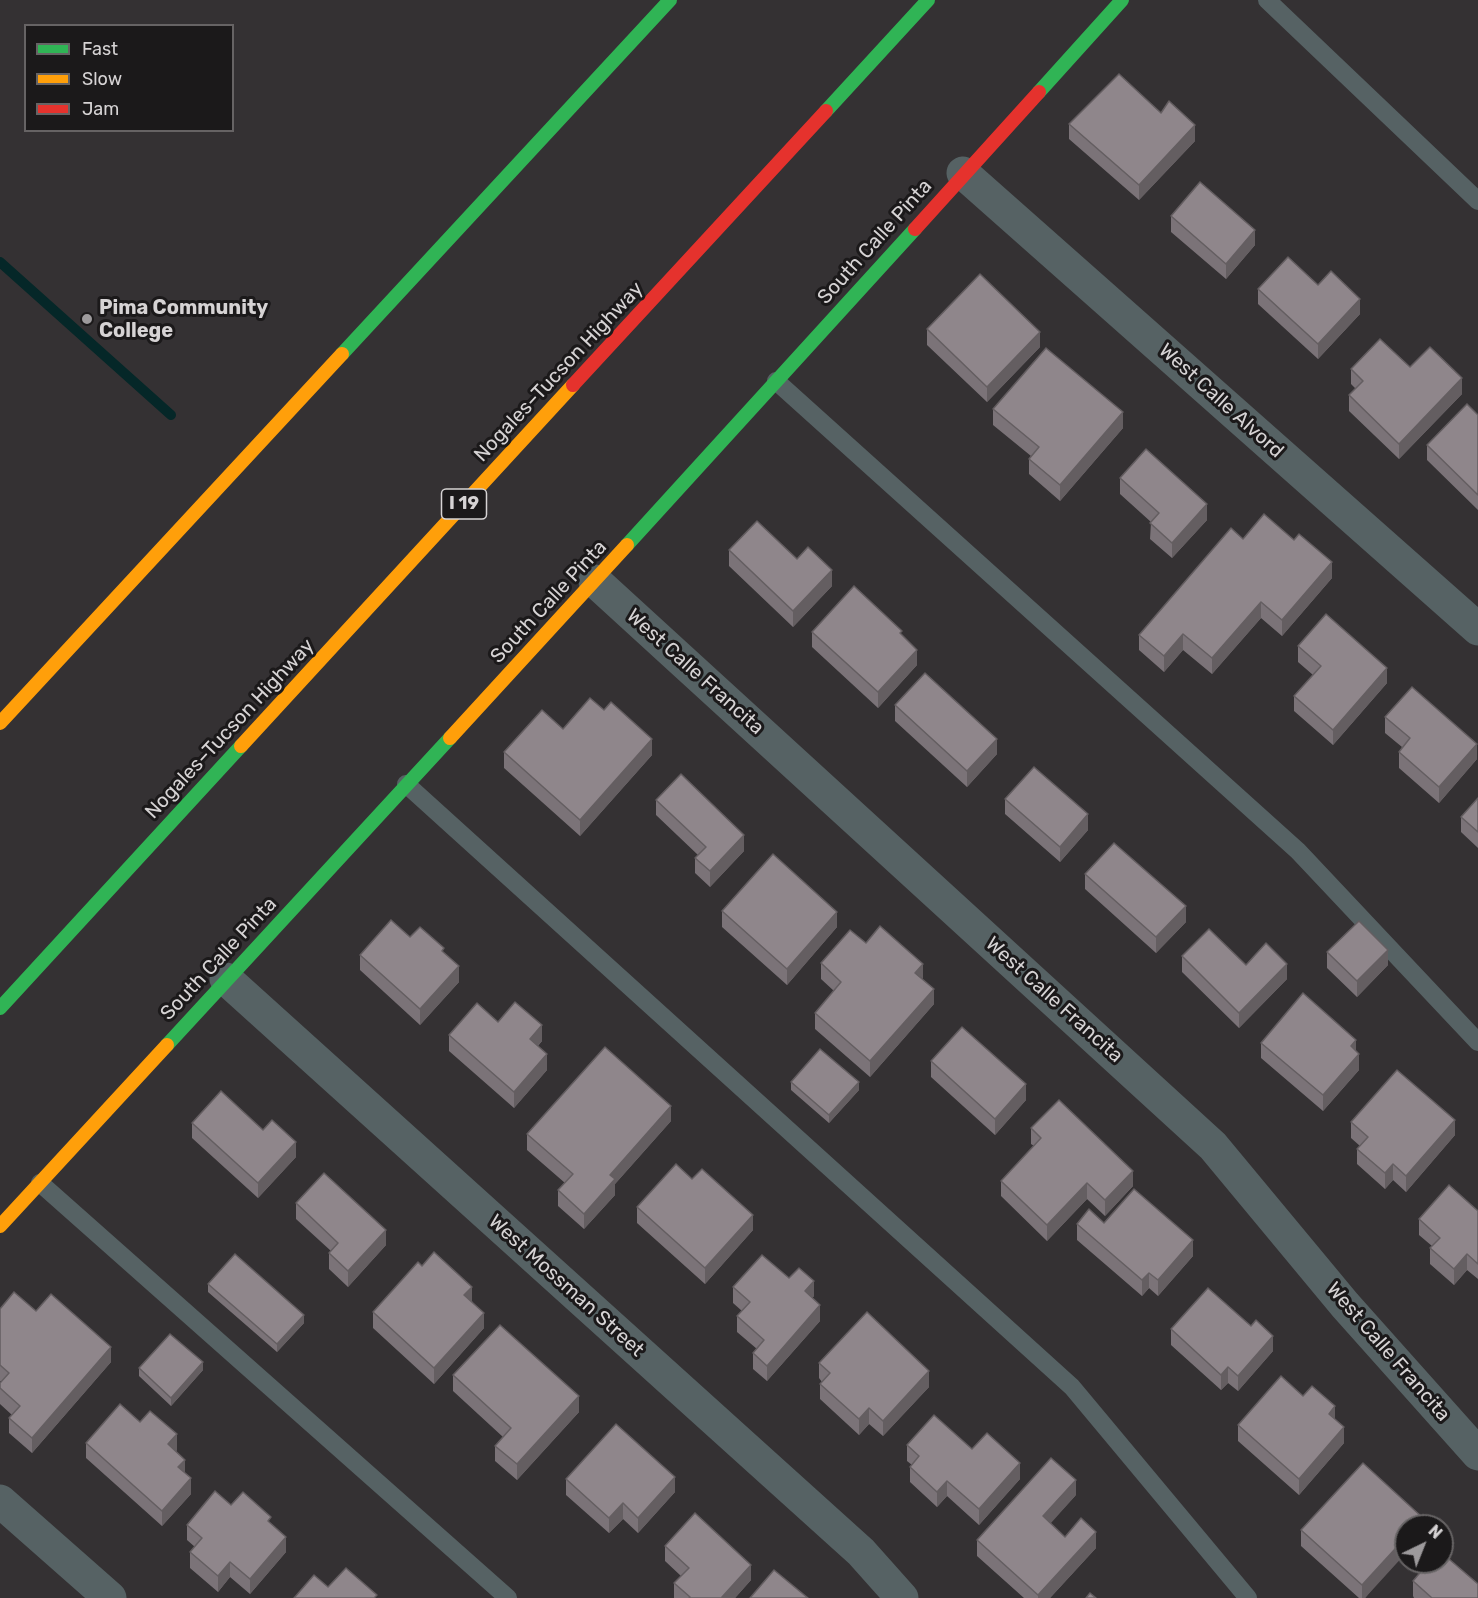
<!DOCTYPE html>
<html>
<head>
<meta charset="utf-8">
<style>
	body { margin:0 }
	#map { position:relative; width:1478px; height:1598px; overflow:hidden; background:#343133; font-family:Rubik,sans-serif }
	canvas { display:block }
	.legend { position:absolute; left:24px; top:24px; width:210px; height:108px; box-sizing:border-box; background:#1b191a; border:2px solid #666364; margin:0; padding:8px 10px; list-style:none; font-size:18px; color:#d6d3d4 }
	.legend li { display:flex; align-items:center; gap:12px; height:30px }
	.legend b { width:30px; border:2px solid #666364 }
	.north { position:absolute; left:1394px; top:1514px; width:60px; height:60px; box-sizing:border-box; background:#1b191a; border:2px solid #666364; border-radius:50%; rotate:43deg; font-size:16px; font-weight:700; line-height:24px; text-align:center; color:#d6d3d4 }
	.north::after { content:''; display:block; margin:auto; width:21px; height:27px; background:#9d9a9c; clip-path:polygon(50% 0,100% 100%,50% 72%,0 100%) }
</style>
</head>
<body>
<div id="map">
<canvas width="1478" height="1598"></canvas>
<ul class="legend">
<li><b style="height:8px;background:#30b455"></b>Fast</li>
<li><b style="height:8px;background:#ff9f0a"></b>Slow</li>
<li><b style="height:8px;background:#e5322d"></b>Jam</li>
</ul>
<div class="north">N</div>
</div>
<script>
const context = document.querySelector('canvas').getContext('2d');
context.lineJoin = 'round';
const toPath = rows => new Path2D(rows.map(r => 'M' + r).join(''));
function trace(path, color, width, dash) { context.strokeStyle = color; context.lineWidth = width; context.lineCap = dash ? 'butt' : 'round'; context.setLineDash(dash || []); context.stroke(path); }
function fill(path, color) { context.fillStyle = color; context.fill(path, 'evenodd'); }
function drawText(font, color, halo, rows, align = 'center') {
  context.font = font + ' Rubik,sans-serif'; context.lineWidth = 6; context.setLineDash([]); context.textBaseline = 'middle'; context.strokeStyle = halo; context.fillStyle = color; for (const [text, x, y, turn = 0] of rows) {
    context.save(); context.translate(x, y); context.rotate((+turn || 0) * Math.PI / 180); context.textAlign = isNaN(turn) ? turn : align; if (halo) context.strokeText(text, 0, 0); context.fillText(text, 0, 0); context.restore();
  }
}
trace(toPath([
	[0,262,171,415]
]), '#052728', 10);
trace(toPath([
	[1267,0,1478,201],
	[776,381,1298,851,1478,1042],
	[406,784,1072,1387,1248,1598],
	[40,1183,508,1598]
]), '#566264', 18);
trace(toPath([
	[963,173,1478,629],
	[595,581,1213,1146,1345,1305,1478,1454],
	[226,979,861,1552,902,1598],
	[0,1501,110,1598]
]), '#566264', 33);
trace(toPath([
	[1039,92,1122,0],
	[826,111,928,0],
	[342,354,670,0],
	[627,545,915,229],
	[0,1008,241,746],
	[167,1045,450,738]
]), '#30b455', 14);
trace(toPath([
	[0,723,342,354],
	[450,738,627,545],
	[241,746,573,385],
	[0,1226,167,1045]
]), '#ff9f0a', 14);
trace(toPath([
	[915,229,1039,92],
	[573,385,826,111]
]), '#e5322d', 14);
fill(toPath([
	[1069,124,1195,141,1139,200,1069,139],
	[1171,216,1255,245,1226,279,1171,232],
	[1318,285,1360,314,1318,359,1258,304,1258,289],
	[927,329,1040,347,987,402,927,345],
	[1410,367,1462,394,1399,459,1349,411,1349,395,1356,389,1351,384,1351,369],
	[993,409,1123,428,1060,501,1029,474,1029,459,1031,456,993,425],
	[1478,415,1478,510,1427,460,1427,445],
	[1120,478,1207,520,1172,558,1150,539,1151,522,1120,494],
	[1243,539,1332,578,1282,636,1261,618,1212,674,1183,650,1164,672,1139,650,1139,635],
	[729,550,797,559,832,586,793,627,729,566],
	[812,632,902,636,917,665,878,708,812,647],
	[1298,646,1387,683,1333,745,1294,711,1294,696,1313,675,1298,662],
	[895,705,997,754,967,787,895,721],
	[1385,717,1477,759,1439,803,1399,768,1399,752,1402,747,1385,733],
	[563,729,652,755,580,836,504,768,504,752],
	[1478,798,1478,848,1461,832,1461,817],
	[1005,799,1088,830,1060,862,1005,814],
	[656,800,744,851,710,887,695,873,695,858,698,855,656,815],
	[1085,874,1186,922,1156,953,1085,889],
	[722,911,837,927,787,985,722,927],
	[410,937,444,953,459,982,420,1025,360,970,360,955],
	[866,943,923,980,934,1004,870,1077,815,1029,815,1013,834,991,821,979,821,963],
	[1327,952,1388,965,1357,997,1327,968],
	[1182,956,1246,965,1287,979,1239,1028,1182,972],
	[498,1022,542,1041,538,1046,547,1070,514,1108,449,1051,449,1035],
	[1261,1043,1356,1051,1359,1070,1323,1111,1261,1058],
	[931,1061,1026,1100,995,1135,931,1077],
	[791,1082,859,1090,829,1123,791,1090],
	[671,1121,615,1184,615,1195,584,1229,558,1206,558,1190,565,1183,527,1150,527,1134],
	[1351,1122,1455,1135,1406,1192,1393,1180,1385,1189,1357,1164,1357,1149,1360,1146,1351,1138],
	[192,1123,263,1130,296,1157,258,1198,192,1138],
	[1031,1128,1133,1186,1105,1216,1087,1199,1047,1241,1001,1196,1001,1181,1034,1146,1031,1144],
	[296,1203,386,1245,348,1287,329,1269,329,1253,331,1251,296,1219],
	[637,1207,753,1230,705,1284,637,1223],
	[1478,1211,1478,1279,1467,1270,1454,1285,1430,1264,1430,1248,1432,1246,1419,1235,1419,1219],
	[1104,1223,1193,1256,1158,1296,1149,1288,1142,1296,1077,1240,1077,1224],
	[422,1266,472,1301,484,1328,434,1384,373,1328,373,1312],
	[789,1278,814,1296,812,1298,820,1321,767,1381,753,1369,753,1353,757,1349,737,1332,737,1316,742,1311,733,1303,733,1287],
	[208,1284,304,1323,277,1352,208,1292],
	[0,1309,36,1311,111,1362,32,1453,9,1433,9,1418,12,1415,0,1404,0,1383,1,1381,0,1381],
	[1251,1326,1273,1351,1238,1391,1228,1383,1221,1390,1171,1345,1171,1329],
	[819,1363,929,1387,883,1436,869,1424,859,1435,820,1399,820,1384,822,1382,819,1378],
	[139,1368,203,1370,171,1406,139,1376],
	[453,1375,579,1412,517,1480,495,1461,495,1446,503,1437,453,1391],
	[1303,1396,1335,1419,1344,1443,1299,1495,1238,1441,1238,1425],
	[140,1422,177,1450,176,1451,185,1473,191,1494,162,1526,86,1458,86,1443],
	[907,1445,972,1449,1020,1479,979,1525,947,1496,937,1507,910,1482,910,1467,912,1465,907,1461],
	[566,1479,675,1492,638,1533,623,1519,609,1533,566,1495],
	[1076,1495,1050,1523,1065,1537,1096,1548,1050,1598,1024,1598,977,1556,977,1540],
	[231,1505,271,1524,286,1552,250,1594,230,1577,218,1592,190,1568,190,1552,195,1547,187,1540,187,1525],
	[1423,1526,1365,1598,1359,1598,1301,1546,1301,1530],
	[665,1546,751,1580,735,1598,674,1598,674,1583,681,1576,665,1561],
	[1413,1581,1478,1598,1414,1598,1413,1596]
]), '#7b7378');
fill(toPath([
	[1195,125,1195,141,1139,200,1139,185],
	[1255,230,1255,245,1226,279,1226,264],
	[1360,299,1360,314,1318,359,1318,344],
	[1040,332,1040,347,987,402,987,387],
	[1462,378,1462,394,1399,459,1399,444],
	[1123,412,1123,428,1060,501,1060,485],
	[1207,504,1207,520,1172,558,1172,543],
	[1332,562,1332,578,1282,636,1282,620],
	[832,570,832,586,793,627,793,611],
	[1261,602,1261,618,1212,674,1212,658],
	[1183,634,1183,650,1164,672,1164,656],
	[917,650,917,665,878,708,878,692],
	[1387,668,1387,683,1333,745,1333,730],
	[652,739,652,755,580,836,580,820],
	[997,739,997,754,967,787,967,771],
	[1477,744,1477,759,1439,803,1439,787],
	[1088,814,1088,830,1060,862,1060,847],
	[744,835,744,851,710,887,710,871],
	[1186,906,1186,922,1156,953,1156,937],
	[837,912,837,927,787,985,787,969],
	[1388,950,1388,965,1357,997,1357,981],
	[923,964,923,979,915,973],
	[1287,964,1287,979,1239,1028,1239,1013],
	[459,966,459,982,420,1025,420,1009],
	[934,989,934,1004,870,1077,870,1061],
	[542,1025,542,1041,530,1054,530,1039],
	[1356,1040,1356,1055,1351,1046],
	[547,1054,547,1070,514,1108,514,1092],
	[1359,1054,1359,1070,1323,1111,1323,1095],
	[859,1082,859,1090,829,1123,829,1115],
	[1026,1084,1026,1100,995,1135,995,1119],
	[671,1106,671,1121,615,1184,615,1195,584,1229,584,1214,610,1175],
	[1455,1120,1455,1135,1406,1192,1406,1176],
	[296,1142,296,1157,258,1198,258,1183],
	[1393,1164,1393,1180,1385,1189,1385,1173],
	[1133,1171,1133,1186,1105,1216,1105,1200],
	[1087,1183,1087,1199,1047,1241,1047,1225],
	[753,1215,753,1230,705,1284,705,1268],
	[386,1230,386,1245,348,1287,348,1271],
	[1193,1240,1193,1256,1158,1296,1158,1280],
	[1467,1254,1467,1270,1454,1285,1454,1269],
	[1149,1273,1149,1288,1142,1296,1142,1280],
	[814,1281,814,1296,805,1306,805,1291],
	[472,1287,472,1302,464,1295],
	[820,1305,820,1321,767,1381,767,1366],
	[484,1313,484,1328,434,1384,434,1368],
	[304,1315,304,1323,277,1352,277,1344],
	[1273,1336,1273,1351,1238,1391,1238,1376],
	[111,1347,111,1362,32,1453,32,1438],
	[203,1362,203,1370,171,1406,171,1398],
	[1228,1367,1228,1383,1221,1390,1221,1375],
	[929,1371,929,1387,883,1436,883,1421],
	[579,1396,579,1412,517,1480,517,1464],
	[1335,1406,1335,1422,1329,1414],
	[869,1408,869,1424,859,1435,859,1419],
	[1344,1427,1344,1443,1299,1495,1299,1479],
	[177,1434,177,1450,168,1460,168,1444],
	[185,1460,185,1476,178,1467],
	[1020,1463,1020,1479,979,1525,979,1509],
	[675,1477,675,1492,638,1533,638,1518],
	[191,1478,191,1494,162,1526,162,1511],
	[1076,1480,1076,1495,1043,1532,1043,1516],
	[947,1481,947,1496,937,1507,937,1492],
	[623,1503,623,1519,609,1533,609,1518],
	[1423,1518,1423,1526,1416,1526],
	[1096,1532,1096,1548,1050,1598,1038,1598,1038,1595],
	[286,1537,286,1552,250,1594,250,1579],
	[1406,1537,1406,1553,1365,1598,1362,1598,1362,1585],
	[230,1562,230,1577,218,1592,218,1576],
	[751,1565,751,1580,735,1598,722,1598,722,1597]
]), '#645e61');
const building = toPath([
	[1119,74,1161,113,1169,101,1195,125,1139,185,1069,124,1119,74],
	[1200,182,1255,230,1226,264,1171,216,1200,182],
	[1288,257,1318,285,1331,271,1360,299,1318,344,1258,289,1288,257],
	[980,274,1040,332,987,387,927,329,980,274],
	[1380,339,1410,367,1430,347,1462,378,1399,444,1349,395,1363,381,1351,369,1380,339],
	[1046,348,1123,412,1060,485,1029,459,1039,447,993,409,1046,348],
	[1467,404,1478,415,1478,495,1427,445,1467,404],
	[1146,449,1207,504,1172,543,1150,523,1159,513,1120,478,1146,449],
	[1264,514,1294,540,1299,534,1332,562,1282,620,1261,602,1212,658,1183,634,1164,656,1139,635,1231,528,1243,539,1264,514],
	[757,521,797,559,808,547,832,570,793,611,729,550,757,521],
	[854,586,902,631,900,633,917,650,878,692,812,632,854,586],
	[1326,614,1387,668,1333,730,1294,696,1321,666,1298,646,1326,614],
	[925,673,997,739,967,771,895,705,925,673],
	[1412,687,1477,744,1439,787,1399,752,1410,738,1385,717,1412,687],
	[590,698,604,710,611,702,652,739,580,820,504,752,542,710,563,729,590,698],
	[1034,767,1088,814,1060,847,1005,799,1034,767],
	[681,774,744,835,710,871,695,858,706,847,656,800,681,774],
	[1478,798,1478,832,1461,817,1478,798],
	[1114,843,1186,906,1156,937,1085,874,1114,843],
	[773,854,837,912,787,969,722,911,773,854],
	[391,920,410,937,420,927,444,948,442,951,459,966,420,1009,360,955,391,920],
	[1359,921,1388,950,1357,981,1327,952,1359,921],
	[880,926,923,964,915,973,934,989,870,1061,815,1013,841,982,821,963,850,930,866,943,880,926],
	[1209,929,1246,965,1266,943,1287,964,1239,1013,1182,956,1209,929],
	[1303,993,1356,1040,1351,1046,1359,1054,1323,1095,1261,1043,1303,993],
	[515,1002,542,1025,530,1039,547,1054,514,1092,449,1035,477,1003,498,1022,515,1002],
	[962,1027,1026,1084,995,1119,931,1061,962,1027],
	[605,1047,671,1106,610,1175,615,1179,584,1214,558,1190,573,1174,527,1134,605,1047],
	[820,1049,859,1082,829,1115,791,1082,820,1049],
	[1397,1070,1455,1120,1406,1176,1393,1164,1385,1173,1357,1149,1368,1137,1351,1122,1397,1070],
	[221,1091,263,1130,272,1120,296,1142,258,1183,192,1123,221,1091],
	[1059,1100,1133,1171,1105,1200,1087,1183,1047,1225,1001,1181,1041,1138,1031,1128,1059,1100],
	[676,1164,692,1179,702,1169,753,1215,705,1268,637,1207,676,1164],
	[324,1173,386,1230,348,1271,329,1253,338,1243,296,1203,324,1173],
	[1449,1185,1478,1211,1478,1264,1467,1254,1454,1269,1430,1248,1440,1238,1419,1219,1449,1185],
	[1134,1189,1193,1240,1158,1280,1149,1273,1142,1280,1077,1224,1089,1209,1104,1223,1134,1189],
	[434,1252,472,1287,464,1295,484,1313,434,1368,373,1312,418,1262,422,1266,434,1252],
	[235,1254,304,1315,277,1344,208,1284,235,1254],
	[762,1255,789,1278,799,1268,814,1281,805,1291,820,1305,767,1366,753,1353,764,1340,737,1316,750,1302,733,1287,762,1255],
	[1208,1288,1251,1326,1256,1320,1273,1336,1238,1376,1228,1367,1221,1375,1171,1329,1208,1288],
	[14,1292,36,1311,51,1294,111,1347,32,1438,9,1418,20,1406,0,1388,0,1383,9,1373,0,1365,0,1309,14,1292],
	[867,1312,929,1371,883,1421,869,1408,859,1419,820,1384,830,1373,819,1363,867,1312],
	[500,1325,579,1396,517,1464,495,1446,511,1428,453,1375,500,1325],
	[170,1334,203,1362,171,1398,139,1368,170,1334],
	[1281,1376,1303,1396,1312,1386,1335,1406,1329,1414,1344,1427,1299,1479,1238,1425,1281,1376],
	[120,1404,140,1422,150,1411,177,1434,168,1444,185,1460,178,1467,191,1478,162,1511,86,1443,120,1404],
	[934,1415,972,1449,987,1433,1020,1463,979,1509,947,1481,937,1492,910,1467,919,1456,907,1445,934,1415],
	[616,1424,675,1477,638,1518,623,1503,609,1518,566,1479,616,1424],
	[1051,1458,1076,1480,1043,1516,1065,1537,1081,1518,1096,1532,1038,1595,977,1540,1051,1458],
	[1363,1463,1423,1518,1416,1526,1406,1526,1406,1537,1362,1585,1301,1530,1363,1463],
	[215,1491,231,1505,243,1492,271,1517,268,1521,286,1537,250,1579,230,1562,218,1576,190,1552,202,1538,187,1525,215,1491],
	[695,1513,751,1565,722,1597,723,1598,689,1598,690,1597,674,1583,689,1568,665,1546,695,1513],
	[1442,1553,1478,1584,1478,1598,1432,1598,1413,1581,1429,1562,1442,1562,1442,1553],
	[346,1568,377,1595,374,1598,294,1598,314,1575,328,1587,346,1568],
	[774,1570,808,1598,750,1598,774,1570],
	[1090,1593,1096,1598,1086,1598,1090,1593]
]);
fill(building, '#8f868b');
trace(building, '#645e61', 1.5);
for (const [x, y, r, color] of [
	[87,319,6,"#9d9a9c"]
]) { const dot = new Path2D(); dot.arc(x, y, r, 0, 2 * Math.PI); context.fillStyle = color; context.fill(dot); trace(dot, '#1b191a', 2); }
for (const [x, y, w] of [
	[464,504,45]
]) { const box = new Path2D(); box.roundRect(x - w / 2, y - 15, w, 30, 4.5); context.fillStyle = '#1b191a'; context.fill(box); trace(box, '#d6d3d4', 1.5); }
drawText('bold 18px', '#d6d3d4', null, [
	["I 19",464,504]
]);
drawText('20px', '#d6d3d4', '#1b191a', [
	["South Calle Pinta",875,242,-48],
	["Nogales–Tucson Highway",559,372,-47],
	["West Calle Alvord",1221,401,42],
	["South Calle Pinta",549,602,-47],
	["West Calle Francita",695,672,42],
	["Nogales–Tucson Highway",230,729,-47],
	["South Calle Pinta",219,959,-47],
	["West Calle Francita",1054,1000,42],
	["West Mossman Street",566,1286,42],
	["West Calle Francita",1388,1352,49]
]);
drawText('bold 20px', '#d6d3d4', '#1b191a', [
	["Pima Community",99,308],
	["College",99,331]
], 'left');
</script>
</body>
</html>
